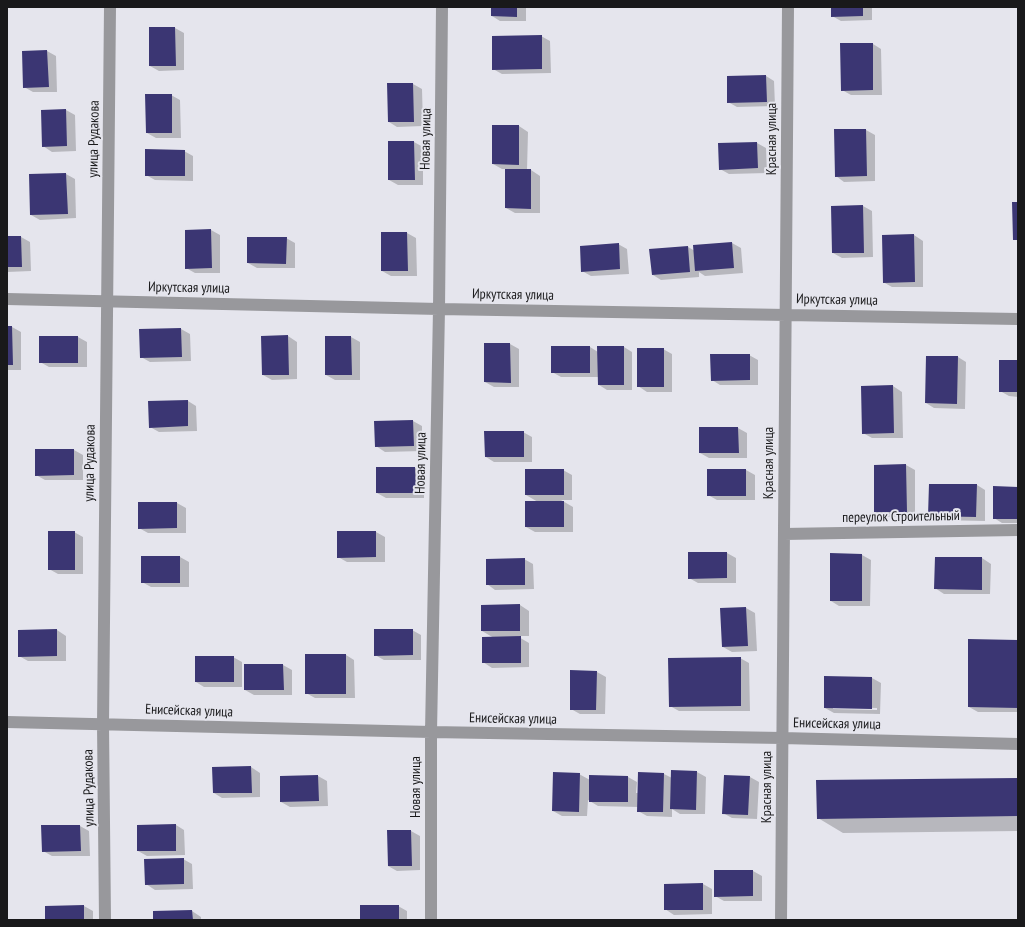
<!DOCTYPE html>
<html>
<head>
<meta charset="utf-8">
<style>
	body { margin:0 }
	#map { position:relative; width:1025px; height:927px; overflow:hidden; background:#e5e5ed; font-family:"PT Sans Narrow",sans-serif }
	canvas { display:block }
	.frame { position:absolute; inset:0; border:8px solid #19191b; pointer-events:none }
</style>
</head>
<body>
<div id="map">
<canvas width="1025" height="927"></canvas>
<div class="frame"></div>
</div>
<script>
const context = document.querySelector('canvas').getContext('2d');
context.lineJoin = 'round';
function fill(path, color) { context.fillStyle = color; context.fill(path, 'evenodd'); }
const toPath = rows => new Path2D(rows.map(r => 'M' + r).join(''));
function trace(path, color, width, dash) { context.strokeStyle = color; context.lineWidth = width; context.lineCap = dash ? 'butt' : 'round'; context.setLineDash(dash || []); context.stroke(path); }
function drawText(font, color, halo, rows, align = 'center') {
  context.font = font + ' "PT Sans Narrow",sans-serif'; context.lineWidth = 4; context.setLineDash([]); context.textBaseline = 'middle'; context.strokeStyle = halo; context.fillStyle = color; for (const [text, x, y, turn = 0] of rows) {
    context.save(); context.translate(x, y); context.rotate((+turn || 0) * Math.PI / 180); context.textAlign = isNaN(turn) ? turn : align; if (halo) context.strokeText(text, 0, 0); context.fillText(text, 0, 0); context.restore();
  }
}
fill(toPath([
	[492,7,526,7,526,21,500,21,492,16],
	[832,7,872,7,872,20,841,21,832,16],
	[175,28,184,33,184,70,159,71,150,66],
	[541,36,550,41,551,73,502,74,493,69],
	[873,44,881,49,882,95,851,95,842,90],
	[47,51,56,56,57,92,33,92,24,87],
	[766,76,774,81,775,106,737,107,728,102],
	[388,84,413,84,422,89,423,126,397,127,389,122],
	[171,95,180,100,181,138,156,138,147,133],
	[66,110,75,115,76,151,52,152,43,146],
	[519,126,528,132,527,170,531,170,540,176,540,213,515,213,506,208,506,169,502,169,493,164],
	[866,130,875,135,875,181,844,182,836,176],
	[414,142,423,147,423,185,398,185,389,180],
	[757,143,766,148,767,173,729,174,720,169],
	[184,151,193,156,193,181,155,180,146,175],
	[66,174,75,179,76,218,40,220,31,215],
	[863,206,872,211,873,257,842,258,833,253,832,207],
	[211,230,220,235,220,273,195,273,186,268,186,231],
	[382,233,407,233,416,238,417,276,391,276,382,271],
	[914,235,923,241,923,287,892,287,883,282],
	[7,237,21,237,30,242,31,271,7,272],
	[286,238,295,243,295,268,257,268,248,263],
	[732,243,741,248,743,273,705,276,699,272,699,277,661,280,653,275,650,250,688,247,695,251],
	[618,244,627,249,629,274,591,276,582,271],
	[7,327,12,327,21,332,21,370,7,370],
	[181,329,190,334,191,361,150,362,141,357,140,330],
	[288,336,297,342,297,379,272,380,263,375],
	[78,337,87,342,87,367,49,367,40,362],
	[351,337,360,342,360,380,335,380,326,375],
	[485,344,510,344,519,349,519,387,494,387,485,382],
	[552,347,590,347,598,352,624,347,632,352,632,390,607,390,599,385,599,377,561,377,552,372],
	[663,349,672,354,672,392,647,392,638,386],
	[749,355,758,360,758,385,720,385,712,380],
	[958,357,966,362,965,409,934,408,926,403],
	[1018,361,1018,397,1009,396,1000,391],
	[893,386,902,392,903,438,872,438,863,433,862,387],
	[188,401,196,406,197,431,159,432,150,427],
	[413,421,422,426,422,451,385,452,376,446],
	[700,428,738,428,747,433,747,458,709,458,700,453],
	[523,432,532,437,532,462,494,462,486,457],
	[74,450,83,455,83,480,45,480,36,475],
	[906,465,915,470,915,517,884,517,875,512],
	[377,468,415,468,424,473,424,498,386,498,377,493],
	[563,470,572,475,572,500,561,500,573,507,573,532,535,532,526,527,538,502,526,495],
	[746,470,755,475,755,500,717,500,708,495],
	[977,485,985,490,985,521,938,520,929,515],
	[1018,488,1018,523,1002,523,994,518],
	[177,503,186,508,186,533,148,533,139,528],
	[74,532,83,537,83,574,58,574,49,569],
	[376,532,385,537,385,562,347,562,338,557],
	[727,553,736,558,736,583,698,583,689,578],
	[831,554,862,555,871,560,870,606,839,606,831,601],
	[180,557,189,562,189,587,151,587,142,582],
	[982,558,991,564,990,594,944,594,935,588],
	[524,559,533,564,534,589,495,590,487,584],
	[520,605,529,611,529,636,517,636,529,643,529,667,492,668,483,662,494,638,482,631,482,606],
	[746,608,755,613,757,651,732,652,723,647,721,609],
	[57,630,66,636,66,661,28,661,19,656],
	[412,630,421,635,421,660,384,660,375,655],
	[1018,641,1018,712,978,712,969,707],
	[346,655,354,660,355,698,315,698,306,693],
	[233,657,242,662,242,687,204,687,196,682],
	[740,658,749,663,750,711,679,711,670,706],
	[283,665,292,670,292,695,254,695,245,690],
	[597,672,606,677,605,714,580,714,571,709],
	[872,678,881,683,880,714,834,713,825,708],
	[833,707,877,708,877,710,833,709],
	[251,767,260,773,260,797,222,798,214,793],
	[697,772,706,777,705,814,680,814,672,809,672,817,647,816,638,811,638,807,598,806,588,800,587,816,562,816,553,811,579,774,590,780,628,777,637,782,636,793,638,793,639,773,664,774,672,778],
	[318,776,327,781,328,806,290,807,281,802,281,777],
	[750,777,759,782,757,819,732,818,723,813],
	[1018,779,1018,831,843,833,818,818],
	[176,825,184,830,185,855,147,856,138,851],
	[42,826,80,826,89,831,90,856,52,856,43,851],
	[388,831,411,831,420,836,420,870,397,871,388,866],
	[183,859,192,864,193,889,155,890,146,884],
	[753,871,762,876,762,901,724,901,715,896],
	[703,884,712,889,712,914,674,915,665,909,665,885],
	[84,906,93,911,93,920,46,920],
	[398,906,407,911,407,920,361,920],
	[192,911,201,917,201,920,154,920]
]), '#0003');
fill(toPath([
	[491,7,517,7,517,17,491,16],
	[831,7,863,7,863,16,831,17],
	[149,27,175,27,176,66,149,66],
	[542,35,542,69,492,70,492,36],
	[840,43,873,43,873,90,841,91],
	[47,50,49,87,23,88,22,51],
	[766,75,767,102,727,103,727,76],
	[387,83,413,83,414,122,388,122],
	[145,94,172,94,172,133,146,133],
	[66,109,67,146,42,147,41,110],
	[492,125,519,125,519,165,492,164],
	[834,129,866,129,867,176,835,177],
	[388,141,414,141,415,180,388,180],
	[757,142,758,168,719,170,718,143],
	[145,149,185,150,185,176,145,176],
	[505,169,531,169,531,209,505,208],
	[66,173,68,214,30,215,29,174],
	[1012,202,1018,202,1018,240,1013,240],
	[863,205,864,253,832,253,831,206],
	[211,229,212,268,185,269,185,230],
	[381,232,407,232,408,271,381,271],
	[914,234,915,282,883,283,882,235],
	[7,236,21,236,22,267,7,267],
	[247,237,287,237,286,264,247,263],
	[732,242,734,268,695,271,693,245],
	[619,243,620,269,581,272,580,246],
	[688,246,690,272,652,275,649,249],
	[7,326,12,326,13,365,7,365],
	[181,328,182,357,140,358,139,329],
	[288,335,289,375,262,375,261,336],
	[39,336,78,336,78,363,39,363],
	[325,336,351,336,352,375,325,375],
	[484,343,510,343,511,383,484,382],
	[551,346,590,346,590,373,551,373],
	[597,346,624,346,624,385,598,385],
	[637,348,664,348,664,387,637,387],
	[710,354,750,354,750,380,711,381],
	[926,356,958,356,957,404,925,403],
	[999,360,1018,360,1018,392,999,392],
	[893,385,894,433,862,434,861,386],
	[188,400,188,426,149,428,148,401],
	[413,420,414,446,375,447,374,421],
	[699,427,738,427,739,453,699,453],
	[484,431,524,431,524,457,485,457],
	[35,449,74,449,74,475,35,476],
	[906,464,907,512,874,512,874,465],
	[376,467,415,467,416,493,376,493],
	[525,469,564,469,564,495,525,495],
	[707,469,746,469,746,496,707,496],
	[929,484,977,484,976,517,928,516],
	[993,486,1018,487,1018,519,993,519],
	[525,501,564,501,564,527,525,527],
	[138,502,177,502,177,528,138,529],
	[48,531,75,531,75,570,48,570],
	[337,531,376,531,376,557,337,558],
	[688,552,727,552,727,578,688,579],
	[830,553,862,554,862,601,830,601],
	[141,556,180,556,180,583,141,583],
	[935,557,982,557,982,590,934,589],
	[525,558,525,585,486,585,486,559],
	[520,604,520,631,481,631,481,605],
	[746,607,748,646,722,647,720,608],
	[57,629,57,656,18,657,18,630],
	[374,629,413,629,413,655,374,656],
	[521,636,521,663,482,663,482,637],
	[968,639,1018,640,1018,708,968,707],
	[305,654,346,654,346,694,305,694],
	[195,656,234,656,234,682,195,682],
	[741,657,741,706,669,707,668,658],
	[244,664,283,664,284,690,244,690],
	[570,670,597,671,596,710,570,710],
	[824,676,872,677,872,709,824,708],
	[251,766,252,793,213,793,212,767],
	[671,770,697,771,696,810,670,809],
	[553,772,580,773,579,812,552,811],
	[638,772,664,773,663,812,637,812],
	[318,775,319,801,280,802,280,776],
	[589,775,628,776,628,802,589,802],
	[724,775,750,776,748,815,722,814],
	[1018,778,1018,816,817,819,816,780],
	[176,824,176,851,137,851,137,825],
	[41,825,80,825,81,851,42,852],
	[387,830,411,830,412,866,388,866],
	[184,858,184,884,145,885,144,859],
	[714,870,753,870,753,896,714,897],
	[703,883,703,910,664,910,664,884],
	[84,905,84,920,45,920,45,906],
	[360,905,399,905,399,920,360,920],
	[192,910,193,920,153,920,153,911]
]), '#3b3673');
trace(toPath([
	[7,299,439,309,1018,319],
	[784,534,1018,530],
	[7,722,431,732,782,738,1018,744],
	[105,920,103,724,110,7],
	[431,920,431,732,439,309,442,7],
	[781,920,788,7]
]), '#98989c', 12);
drawText('14px', '#19191b', '#e5e5ed', [
	["улица Рудакова",94,139,-89],
	["Новая улица",426,139,-89],
	["Красная улица",772,139,-90],
	["Иркутская улица",189,288,1],
	["Иркутская улица",513,295,1],
	["Иркутская улица",837,300,1],
	["улица Рудакова",90,463,-89],
	["Новая улица",421,463,-89],
	["Красная улица",769,463,-90],
	["переулок Строительный",901,517,-1],
	["Енисейская улица",189,711,2],
	["Енисейская улица",513,719,1],
	["Енисейская улица",837,724,1],
	["Новая улица",416,787,-90],
	["Красная улица",767,787,-90],
	["улица Рудакова",89,788,-91]
]);
</script>
</body>
</html>
